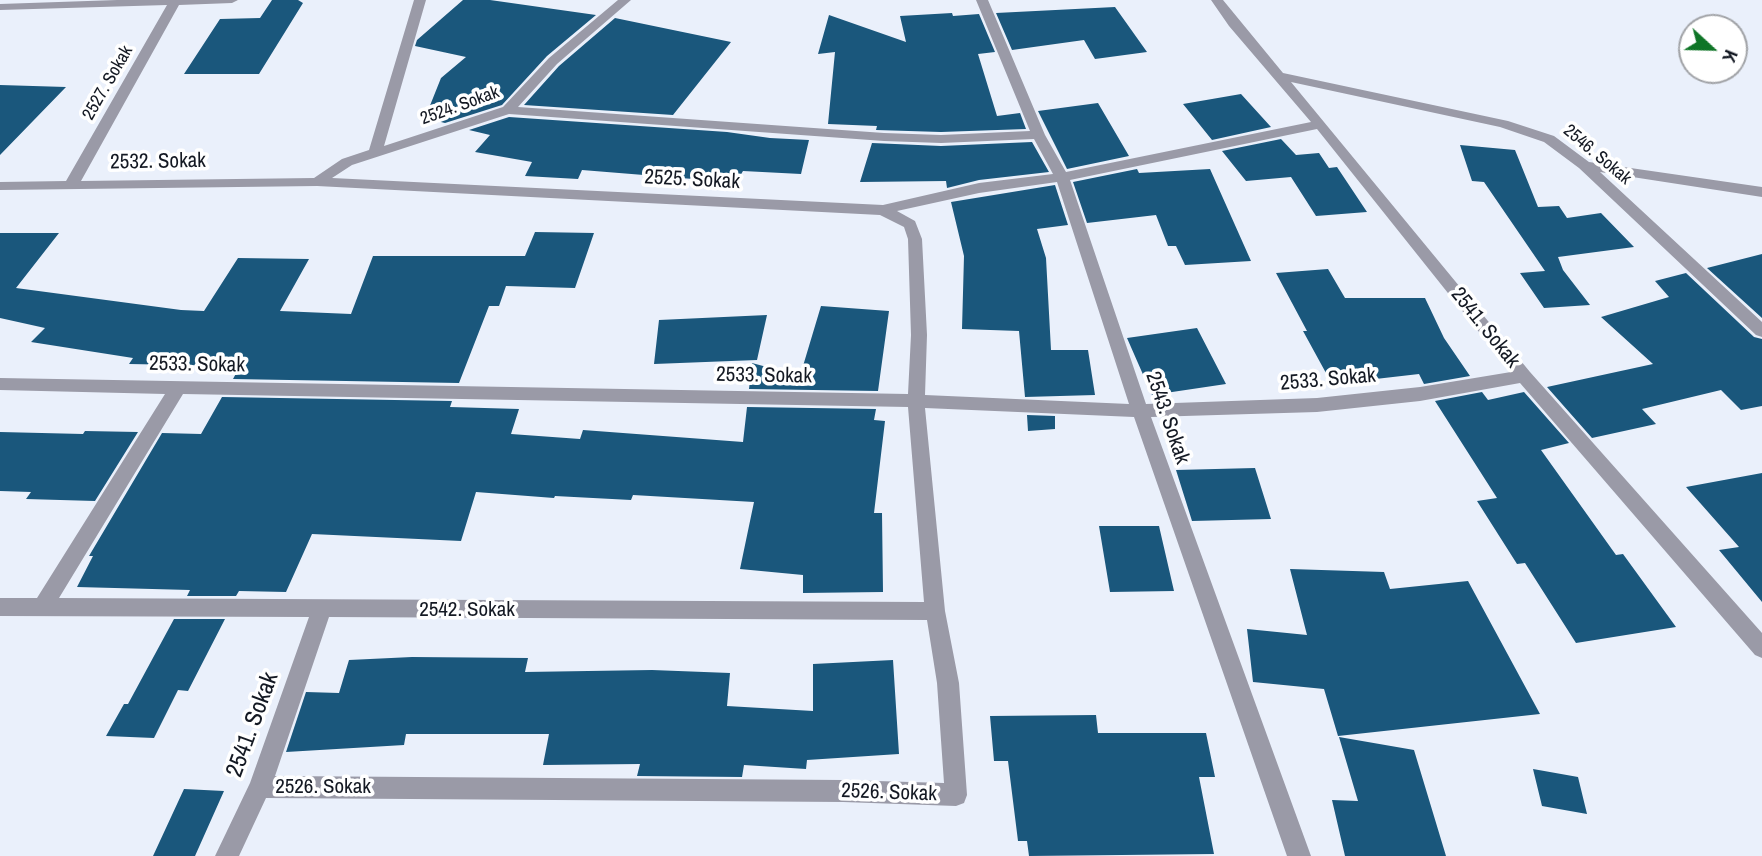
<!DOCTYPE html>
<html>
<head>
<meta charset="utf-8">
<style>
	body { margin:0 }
	#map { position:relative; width:1762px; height:856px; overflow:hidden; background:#eaf0fb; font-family:"Archivo Narrow",sans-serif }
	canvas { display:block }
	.north { position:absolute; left:1678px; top:14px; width:70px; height:70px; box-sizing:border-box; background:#fff; border:2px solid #a1a3a7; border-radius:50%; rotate:112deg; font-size:19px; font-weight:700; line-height:28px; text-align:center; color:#141923 }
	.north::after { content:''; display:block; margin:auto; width:24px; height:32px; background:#0f7527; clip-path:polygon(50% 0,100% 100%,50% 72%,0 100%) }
</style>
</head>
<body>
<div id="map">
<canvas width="1762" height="856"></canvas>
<div class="north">K</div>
</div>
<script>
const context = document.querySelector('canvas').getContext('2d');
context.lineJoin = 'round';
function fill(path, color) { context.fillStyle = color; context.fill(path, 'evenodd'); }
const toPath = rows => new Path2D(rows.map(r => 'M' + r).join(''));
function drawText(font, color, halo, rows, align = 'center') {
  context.font = font + ' "Archivo Narrow",sans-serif'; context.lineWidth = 7; context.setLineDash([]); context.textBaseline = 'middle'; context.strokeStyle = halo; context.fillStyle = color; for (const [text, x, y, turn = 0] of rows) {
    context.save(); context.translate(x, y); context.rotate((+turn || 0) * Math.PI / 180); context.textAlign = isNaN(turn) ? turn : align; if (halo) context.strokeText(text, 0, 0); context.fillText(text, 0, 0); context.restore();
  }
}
fill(toPath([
	[272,0,298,0,303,3,259,74,184,74,220,19,260,18],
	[463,0,490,0,596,15,547,56,502,105,445,123,425,118,441,78,466,57,415,46,417,40],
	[1115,7,1147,52,1095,59,1084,40,1012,50,996,13],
	[952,13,953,16,979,14,995,52,978,54,997,116,1020,113,1026,129,941,132,876,130,877,126,828,124,835,52,818,54,829,15,906,42,900,16],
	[615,18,731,42,673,115,524,105,559,66],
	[0,85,66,87,0,155],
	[1241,94,1271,127,1212,140,1183,104],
	[1098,103,1129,156,1067,169,1038,111],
	[509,117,727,132,770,138,809,140,801,174,743,171,737,181,719,177,718,181,582,170,578,179,525,176,532,162,475,152,490,135,469,130],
	[1281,139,1296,155,1319,153,1329,168,1337,167,1367,212,1316,216,1291,177,1246,181,1222,151],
	[1032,142,1049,172,979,180,947,188,946,181,860,182,872,143,941,146],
	[1460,145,1515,150,1538,207,1559,206,1567,218,1601,213,1634,247,1558,257,1563,270,1590,305,1544,308,1520,273,1545,271,1484,182,1472,181],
	[1137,169,1139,173,1210,169,1251,261,1185,265,1176,246,1168,246,1156,215,1087,223,1073,182],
	[1055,185,1068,225,1037,229,1046,258,1051,350,1088,350,1095,395,1025,397,1019,331,962,329,964,256,951,202],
	[535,232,594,233,575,288,506,286,499,306,489,306,459,383,233,379,240,366,129,364,133,358,31,342,45,328,0,318,0,233,59,233,16,288,181,310,204,311,238,258,309,259,280,311,351,314,373,256,525,256],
	[1762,254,1762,318,1707,268],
	[1328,269,1345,298,1425,298,1444,338,1470,376,1424,384,1419,374,1332,384,1303,331,1307,331,1276,273],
	[1686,273,1754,337,1762,339,1762,406,1741,410,1721,390,1642,409,1656,424,1592,438,1547,387,1653,364,1601,317,1669,297,1655,281],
	[821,306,889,311,878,391,749,389,752,363,800,376],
	[767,315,757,360,654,364,659,320],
	[1197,328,1226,384,1152,395,1127,338],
	[1482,392,1488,400,1524,392,1569,443,1541,450,1616,555,1623,554,1676,627,1576,643,1525,563,1517,564,1477,501,1497,498,1435,401],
	[222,397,452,401,450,407,519,409,511,434,580,439,583,430,743,442,747,407,876,409,874,420,885,421,874,513,882,513,883,592,803,593,803,575,740,569,754,502,633,495,631,500,555,496,554,498,476,492,461,541,312,534,286,592,239,591,236,596,187,596,190,590,77,587,93,556,89,556,162,433,201,434],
	[1027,415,1055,416,1055,429,1028,431],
	[85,431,138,432,95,501,26,499,31,492,0,491,0,432,83,434],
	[1255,468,1271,519,1192,521,1176,470],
	[1762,473,1762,602,1719,550,1739,547,1686,487],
	[1099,526,1159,526,1174,591,1110,592],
	[1290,569,1384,572,1390,589,1468,581,1540,714,1338,736,1324,689,1253,682,1247,629,1307,635],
	[174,619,225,619,188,691,178,690,154,738,106,736,124,704,128,704],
	[412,657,528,658,525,672,652,670,730,673,727,706,813,711,813,664,893,660,899,754,807,760,806,769,744,765,742,777,637,776,640,764,543,765,549,734,406,734,404,745,286,752,306,692,339,693,349,660],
	[1096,715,1098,733,1206,733,1215,777,1199,777,1214,854,1029,856,1027,841,1018,841,1008,761,994,761,990,716],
	[1339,737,1414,750,1446,856,1345,856,1332,800,1358,801],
	[1533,769,1578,777,1587,814,1542,806],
	[184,789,224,791,195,856,153,856]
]), '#1a577c');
fill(toPath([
	[117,0,238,0,232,3,179,5,81,181,314,178,342,159,369,150,414,0,426,0,384,146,503,107,549,58,618,0,631,0,557,64,518,107,884,133,941,135,1030,131,976,0,988,0,1045,135,1066,172,1311,122,1229,26,1211,0,1223,0,1283,73,1508,121,1554,136,1589,162,1762,187,1762,197,1600,172,1762,322,1762,337,1756,335,1579,168,1544,142,1500,127,1291,82,1530,372,1762,633,1762,658,1755,655,1520,383,1420,401,1317,412,1151,417,1311,856,1287,856,1134,417,925,408,945,611,959,683,967,795,964,803,956,806,843,802,266,798,239,856,215,856,250,783,309,617,0,616,0,598,37,598,165,394,0,390,0,378,908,394,911,335,908,239,904,227,880,215,317,186,0,190,0,182,66,181,167,5,0,10,0,4,117,0],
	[509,114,884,141,941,143,1034,139,1053,174,979,183,883,205,332,178,352,165,509,114],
	[1317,129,1511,372,1420,387,1317,398,1146,404,1070,180,1317,129],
	[1057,182,1129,404,925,395,927,335,922,239,915,221,897,211,979,193,1057,182],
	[183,394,908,407,924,602,59,598,183,394],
	[329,617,927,620,937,683,944,783,843,780,275,776,329,617]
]), '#9a9aa7');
drawText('18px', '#141923', '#fff', [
	["2527. Sokak",108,83,-60],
	["2524. Sokak",460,106,-20],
	["2546. Sokak",1597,155,40]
]);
drawText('21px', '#141923', '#fff', [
	["2532. Sokak",158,162,-1],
	["2525. Sokak",692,180,3],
	["2541. Sokak",1485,328,51],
	["2533. Sokak",197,365,1],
	["2533. Sokak",764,376,1],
	["2533. Sokak",1328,380,-5],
	["2543. Sokak",1167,418,71],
	["2542. Sokak",467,610],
	["2526. Sokak",323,787],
	["2526. Sokak",889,793,2]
]);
drawText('24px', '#141923', '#fff', [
	["2541. Sokak",253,725,-70]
]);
</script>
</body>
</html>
